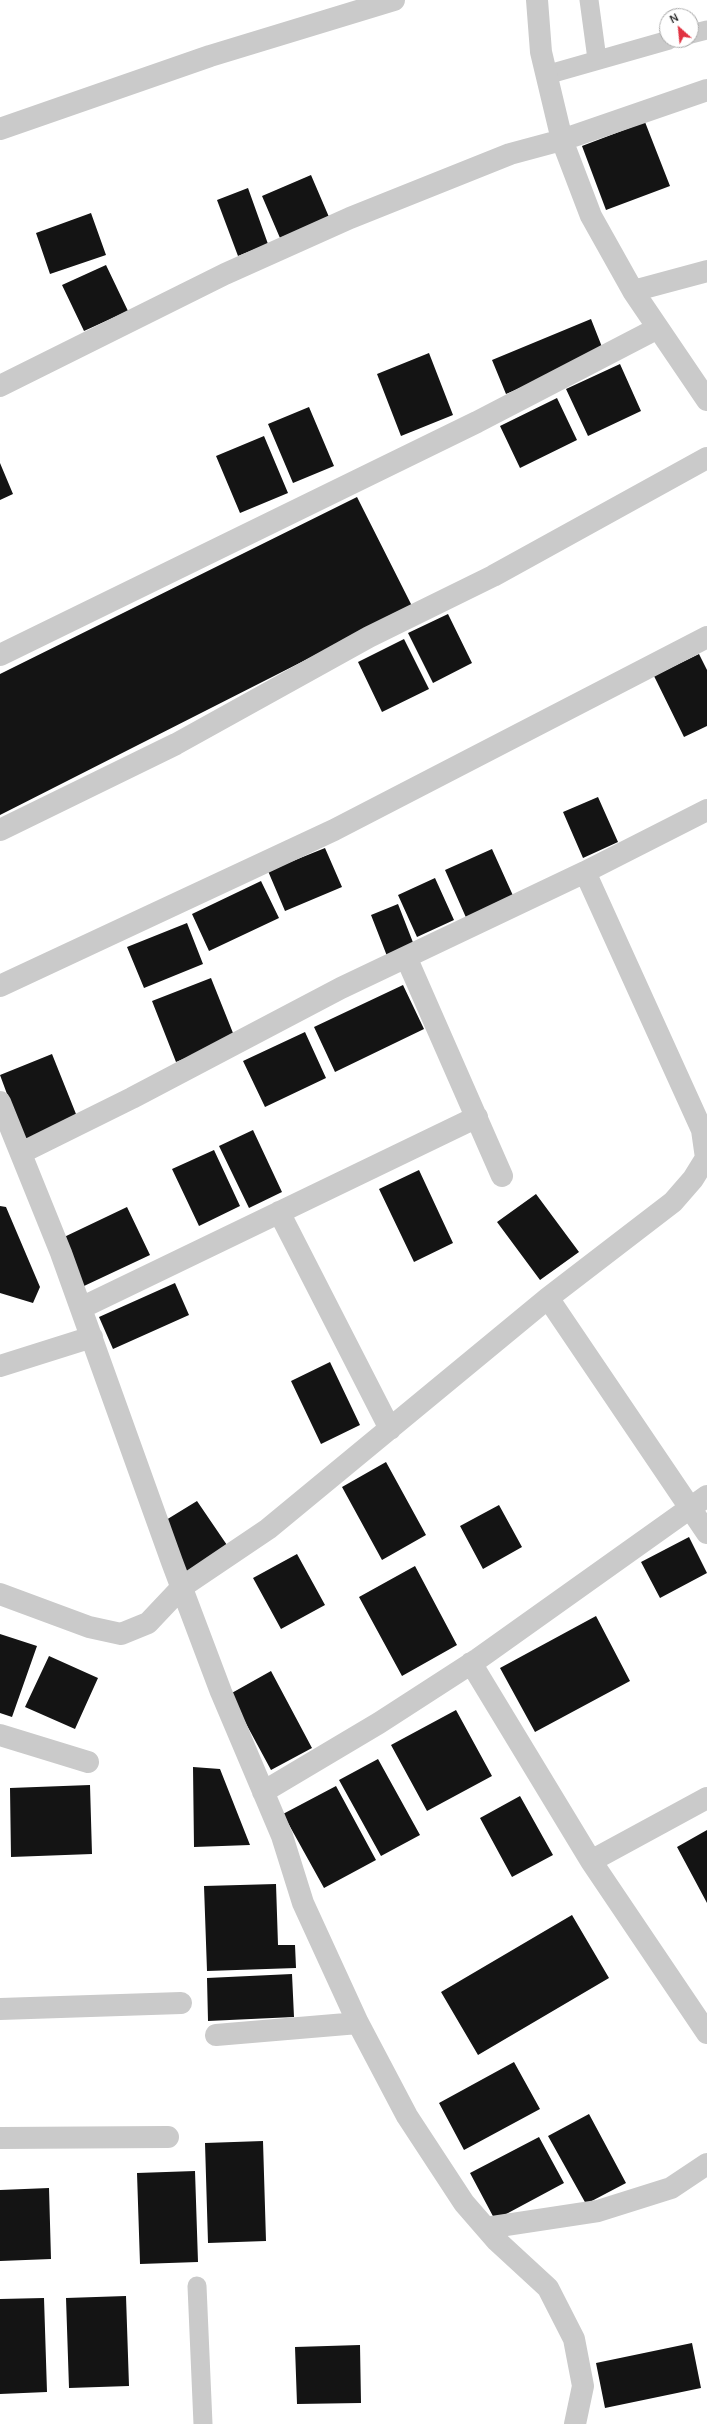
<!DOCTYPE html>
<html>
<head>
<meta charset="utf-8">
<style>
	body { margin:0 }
	#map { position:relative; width:707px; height:2424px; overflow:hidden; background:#fff; font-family:Manrope,sans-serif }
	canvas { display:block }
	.north { position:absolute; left:659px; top:8px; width:40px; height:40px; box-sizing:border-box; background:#fff; border:1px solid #ababab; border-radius:50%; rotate:333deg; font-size:11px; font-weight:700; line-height:16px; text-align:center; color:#2d2d2d }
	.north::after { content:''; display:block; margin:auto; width:14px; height:18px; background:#e13241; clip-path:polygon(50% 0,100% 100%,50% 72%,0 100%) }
</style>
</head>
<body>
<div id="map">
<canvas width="707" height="2424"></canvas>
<div class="north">N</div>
</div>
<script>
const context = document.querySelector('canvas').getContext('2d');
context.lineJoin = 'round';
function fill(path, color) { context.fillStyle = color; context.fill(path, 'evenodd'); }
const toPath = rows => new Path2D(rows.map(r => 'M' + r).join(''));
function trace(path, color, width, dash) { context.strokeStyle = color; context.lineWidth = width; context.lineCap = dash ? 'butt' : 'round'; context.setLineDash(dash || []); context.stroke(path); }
fill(toPath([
	[645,122,670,186,606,210,582,146],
	[311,175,329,217,280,238,262,196],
	[248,188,268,244,238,256,217,200],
	[91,213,106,255,50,274,36,233],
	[106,265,128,311,84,331,62,285],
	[591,319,604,352,506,394,492,360],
	[429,353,453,415,401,436,377,374],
	[620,364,641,411,588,436,566,389],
	[557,398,577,440,520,468,500,426],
	[309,407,334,466,293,483,268,424],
	[264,436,288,493,240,513,216,456],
	[0,463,13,494,0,500],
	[357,497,412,606,0,815,0,674],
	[448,614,472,663,433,683,408,633],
	[404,639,429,689,382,712,358,662],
	[699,654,707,670,707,726,684,737,654,676],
	[598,797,618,842,583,858,563,812],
	[325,848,342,887,285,911,268,871],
	[492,849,515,900,468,922,445,870],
	[435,878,454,920,417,937,398,895],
	[261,881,279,918,209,951,192,914],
	[398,904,414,945,387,956,371,915],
	[187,923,203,964,144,988,127,947],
	[211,978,235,1038,176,1062,152,1001],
	[403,985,424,1029,335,1072,314,1027],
	[305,1032,326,1078,265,1107,243,1061],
	[52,1054,78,1119,24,1140,0,1075],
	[253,1130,282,1192,249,1208,219,1146],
	[214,1150,240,1206,199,1226,172,1169],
	[419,1170,453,1243,414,1262,379,1189],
	[536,1194,579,1252,540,1280,497,1222],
	[0,1206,6,1207,40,1287,33,1303,0,1293],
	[127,1207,150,1255,84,1286,62,1238],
	[175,1283,189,1315,113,1349,99,1317],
	[330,1362,360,1425,321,1444,291,1381],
	[386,1462,426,1535,382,1560,342,1487],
	[197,1501,229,1548,188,1575,166,1520],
	[499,1505,522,1547,483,1569,460,1526],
	[689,1537,707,1573,660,1598,641,1562],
	[297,1554,325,1605,281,1629,253,1578],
	[415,1566,457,1645,402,1676,359,1597],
	[596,1616,630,1681,535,1732,500,1668],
	[0,1634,37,1646,12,1717,0,1713],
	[49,1656,98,1678,75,1729,25,1707],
	[271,1671,312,1748,271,1770,230,1694],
	[456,1710,492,1776,427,1811,391,1745],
	[378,1759,420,1835,381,1856,339,1780],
	[193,1767,220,1769,250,1845,194,1847],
	[90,1785,92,1854,11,1857,10,1788],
	[336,1786,376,1860,324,1888,283,1814],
	[520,1796,553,1855,512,1877,480,1818],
	[707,1830,707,1903,677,1847],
	[276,1884,278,1945,295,1945,296,1968,207,1971,204,1886],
	[572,1915,609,1978,478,2055,441,1992],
	[292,1974,294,2017,208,2021,207,1978],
	[514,2062,540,2109,464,2150,439,2103],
	[589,2114,626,2183,586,2204,548,2136],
	[539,2137,564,2183,495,2220,470,2173],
	[263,2141,266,2241,208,2243,205,2143],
	[195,2171,198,2262,140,2264,137,2173],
	[49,2188,51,2259,0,2261,0,2190],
	[126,2296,129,2386,69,2388,66,2298],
	[44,2298,47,2392,0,2394,0,2299],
	[692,2343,701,2388,605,2408,596,2363],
	[360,2345,361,2403,297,2404,295,2347]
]), '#141414');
trace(toPath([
	[589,0,597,59],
	[691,34,707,30],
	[546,75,669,40],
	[197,2286,203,2424]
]), '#cacaca', 19);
trace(toPath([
	[537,0,541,52,562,140,591,216,633,291,707,400],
	[0,129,210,56,394,0],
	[633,291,707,271],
	[0,386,225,274,350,218,510,154,562,140,707,90],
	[0,655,477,422,658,328],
	[0,830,176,744,369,637,493,576,707,458],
	[406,957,502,1176],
	[0,986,334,830,707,637],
	[0,1102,61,1253,172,1562,221,1692,282,1836,303,1903,358,2023,407,2116,464,2203,497,2241,548,2288,574,2339,583,2386,575,2424],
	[21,1153,132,1098,341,988,585,872,707,810],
	[279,1212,390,1429],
	[548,1298,707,1533],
	[81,1308,477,1117],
	[0,1366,92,1337],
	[0,1594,89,1627,121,1634,148,1623,182,1587,268,1529,548,1298,673,1202,693,1179,706,1158,702,1130,585,872],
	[471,1663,591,1861,707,2033],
	[0,1735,88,1762],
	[263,1792,379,1723,478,1659,707,1496],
	[591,1861,707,1798],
	[0,2009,181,2003],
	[216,2035,358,2023],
	[0,2138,168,2137],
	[486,2228,598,2211,671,2188,707,2164]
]), '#cacaca', 22);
</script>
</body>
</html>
